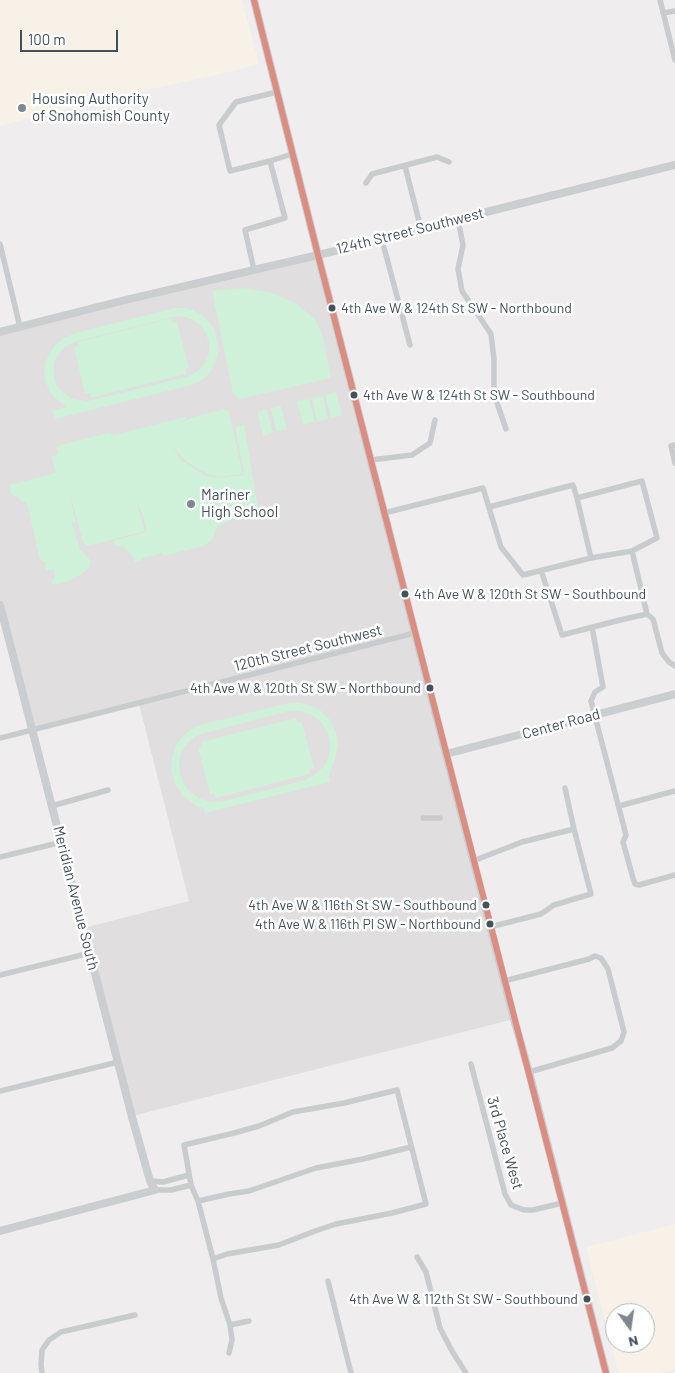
<!DOCTYPE html>
<html>
<head>
<meta charset="utf-8">
<style>
	body { margin:0 }
	#map { position:relative; width:675px; height:1373px; overflow:hidden; background:#efeded; font-family:Barlow,sans-serif }
	canvas { display:block }
	.north { position:absolute; left:605px; top:1303px; width:50px; height:50px; box-sizing:border-box; background:#fff; border:1px solid #b4b9bd; border-radius:50%; rotate:166deg; font-size:14px; font-weight:700; line-height:20px; text-align:center; color:#43515b }
	.north::after { content:''; display:block; margin:auto; width:18px; height:22px; background:#7f888e; clip-path:polygon(50% 0,100% 100%,50% 72%,0 100%) }
	.scale { position:absolute; left:20px; top:30px; width:98px; height:22px; box-sizing:border-box; border:2px solid #43515b; border-top:0; padding-left:6px; font-size:15px; line-height:18px; white-space:nowrap; color:#43515b; -webkit-text-stroke:4px #fff; paint-order:stroke }
</style>
</head>
<body>
<div id="map">
<canvas width="675" height="1373"></canvas>
<div class="north">N</div>
<div class="scale">100 m</div>
</div>
<script>
const context = document.querySelector('canvas').getContext('2d');
context.lineJoin = 'round';
function fill(path, color) { context.fillStyle = color; context.fill(path, 'evenodd'); }
const toPath = rows => new Path2D(rows.map(r => 'M' + r).join(''));
function trace(path, color, width, dash) { context.strokeStyle = color; context.lineWidth = width; context.lineCap = dash ? 'butt' : 'round'; context.setLineDash(dash || []); context.stroke(path); }
function drawText(font, color, halo, rows, align = 'center') {
  context.font = font + ' Barlow,sans-serif'; context.lineWidth = 5; context.setLineDash([]); context.textBaseline = 'middle'; context.strokeStyle = halo; context.fillStyle = color; for (const [text, x, y, turn = 0] of rows) {
    context.save(); context.translate(x, y); context.rotate((+turn || 0) * Math.PI / 180); context.textAlign = isNaN(turn) ? turn : align; if (halo) context.strokeText(text, 0, 0); context.fillText(text, 0, 0); context.restore();
  }
}
fill(toPath([
	[0,0,242,0,259,64,217,75,124,95,0,126],
	[675,1224,675,1369,660,1373,619,1373,618,1372,586,1247],
	[615,1313,645,1313,645,1343,615,1343]
]), '#f7f1e7');
fill(toPath([
	[318,255,514,1019,140,1114,132,1117,84,928,189,901,139,704,33,730,0,605,0,332]
]), '#e0dedf');
fill(toPath([
	[244,288,273,293,297,304,316,320,323,337,331,378,240,399,233,394,212,291],
	[175,308,184,308,193,310,203,316,210,323,215,330,218,343,218,355,213,367,207,376,198,382,188,386,55,419,53,410,67,407,55,398,50,392,46,383,44,372,46,361,50,352,55,345,64,338,75,333],
	[178,316,185,317,193,320,201,326,205,332,209,342,209,352,206,360,202,367,195,373,186,377,88,401,73,399,65,394,57,386,54,379,54,365,57,356,65,347,77,341],
	[172,318,173,323,177,322,189,368,185,369,186,374,91,398,90,393,85,394,74,348,78,346,77,342],
	[336,392,342,415,331,418,325,395],
	[323,396,328,419,317,422,312,398],
	[309,399,315,422,303,425,297,401],
	[281,406,287,429,276,432,271,408],
	[225,409,229,412,243,474,219,477,210,475,199,470,183,459,172,446,181,460,206,476,220,478,243,475,244,473,235,427,244,424,258,509,249,511,217,527,212,540,204,546,163,556,162,553,152,556,142,558,142,560,135,562,129,552,123,547,114,545,113,541,146,532,146,526,142,513,137,503,145,531,88,546,83,543,67,482,76,522,72,523,79,547,91,561,88,569,74,579,59,584,52,584,52,580,55,576,54,570,45,571,46,567,45,562,40,560,27,504,11,494,9,485,56,473,51,455,55,456,58,453,56,446,108,433,114,435,185,417,186,419,176,424,197,416],
	[267,409,273,433,263,436,257,412],
	[293,702,307,704,320,710,330,720,336,732,338,746,335,760,329,774,330,782,205,813,204,808,197,806,184,797,176,786,171,772,172,757,177,743,187,732,199,725],
	[289,711,300,711,312,715,321,722,328,733,330,744,329,756,323,767,314,775,305,780,224,801,212,802,201,799,191,793,184,784,180,774,179,762,182,751,189,742,198,735],
	[296,718,297,723,302,722,314,768,309,769,310,774,216,798,214,793,210,794,198,748,202,747,201,742]
]), '#cff0d9');
trace(toPath([
	[660,0,675,60],
	[663,13,675,11],
	[270,161,292,154],
	[405,166,421,229],
	[366,183,372,174,437,157,449,162],
	[458,219,463,245,458,269,462,291,491,334,494,359,494,394,506,429],
	[382,240,410,345],
	[0,244,20,327],
	[254,270,245,230,285,218,270,161,230,171,219,125,236,102,277,92],
	[675,445,671,446,675,463],
	[371,460,412,455,430,443,435,420],
	[489,507,573,485,577,498],
	[384,513,483,488,501,547,523,575,591,558,577,498,642,481,657,538,632,551,647,614,620,620,562,635,541,570],
	[591,558,632,551],
	[647,614,653,619,662,653,669,662,675,666],
	[592,627,603,687,595,692,591,701,626,835,623,842,633,878,635,884,639,885,675,875],
	[0,738,415,633],
	[52,806,108,790],
	[619,806,675,791],
	[423,818,440,818],
	[0,857,62,842],
	[473,861,522,842,574,829],
	[490,927,541,914,554,905,591,894,574,829,565,788],
	[0,975,90,953],
	[504,981,589,959,595,956,601,958,608,969,624,1032,621,1041,612,1048,529,1072],
	[471,1064,505,1194,511,1205,524,1210,533,1210,562,1203],
	[0,1091,118,1062],
	[150,1181,163,1182,189,1175],
	[155,1190,171,1190,191,1185],
	[198,1201,229,1194,249,1191,316,1168,363,1159,411,1147],
	[417,1257,426,1272,440,1328,452,1351,466,1373],
	[213,1259,227,1254,279,1245,315,1231,336,1224,392,1213,426,1204,397,1090,344,1103,293,1112,259,1126,234,1133,184,1145,191,1185,198,1201,213,1259,221,1298,230,1325,232,1340,229,1353],
	[328,1281,351,1373],
	[230,1325,249,1321],
	[42,1373,41,1365,42,1350,49,1340,61,1332,135,1315]
]), '#c9ccce', 5.5);
trace(toPath([
	[254,0,318,255,514,1019,529,1072,606,1373],
	[0,332,121,301,382,240,458,219,675,165],
	[0,605,132,1117,150,1181,155,1190,0,1231],
	[446,754,675,694]
]), '#caced1', 8);
trace(toPath([
	[254,0,318,255,606,1373]
]), '#dc8d81', 6);
for (const [x, y, r, color] of [
	[22,108,5,"#7f888e"],
	[332,308,4.5,"#43515b"],
	[354,395,4.5,"#43515b"],
	[191,504,5,"#7f888e"],
	[405,594,4.5,"#43515b"],
	[430,688,4.5,"#43515b"],
	[486,905,4.5,"#43515b"],
	[490,924,4.5,"#43515b"],
	[587,1299,4.5,"#43515b"]
]) { const dot = new Path2D(); dot.arc(x, y, r, 0, 2 * Math.PI); context.fillStyle = color; context.fill(dot); trace(dot, '#fff', 2); }
drawText('14px', '#43515b', '#fff', [
	["4th Ave W & 124th St SW - Northbound",341,308,"left"],
	["4th Ave W & 124th St SW - Southbound",363,395,"left"],
	["4th Ave W & 120th St SW - Southbound",414,594,"left"],
	["4th Ave W & 120th St SW - Northbound",421,688],
	["4th Ave W & 116th St SW - Southbound",477,905],
	["4th Ave W & 116th Pl SW - Northbound",481,924],
	["4th Ave W & 112th St SW - Southbound",578,1299]
], 'right');
drawText('15px', '#43515b', '#fff', [
	["Housing Authority",32,99],
	["of Snohomish County",32,116],
	["Mariner",201,495],
	["High School",201,512]
], 'left');
drawText('15px', '#43515b', '#fff', [
	["124th Street Southwest",410,231,-14],
	["120th Street Southwest",308,648,-14],
	["Center Road",561,724,-15],
	["Meridian Avenue South",76,898,76],
	["3rd Place West",505,1143,74]
]);
</script>
</body>
</html>
